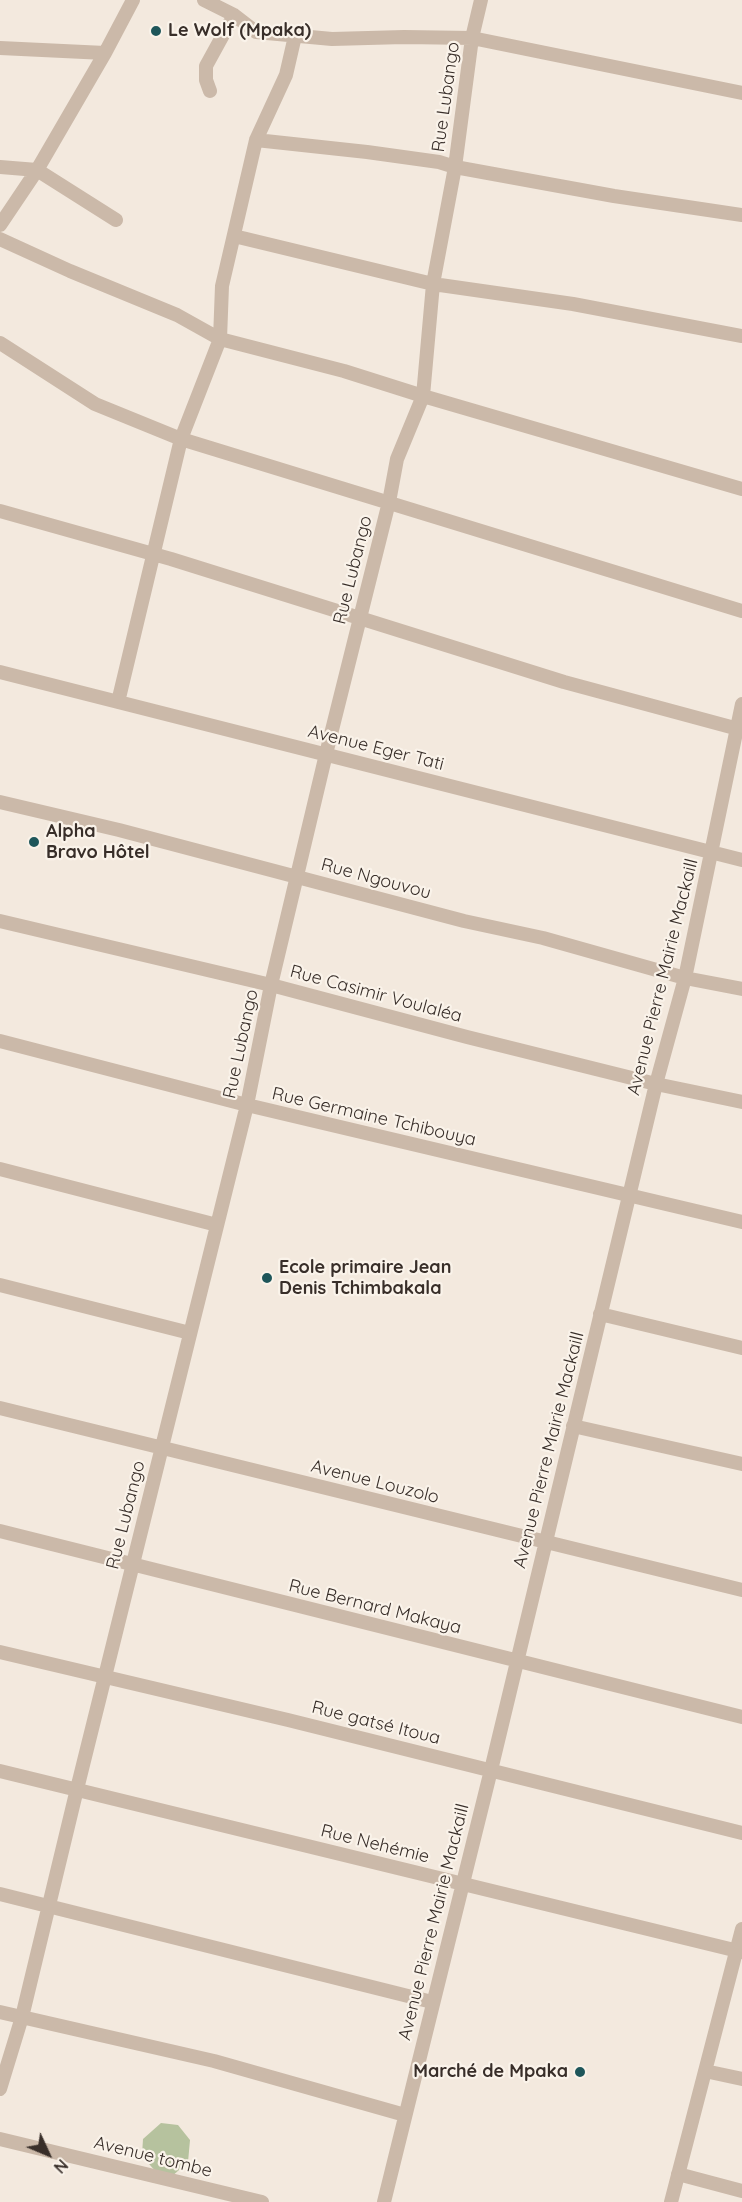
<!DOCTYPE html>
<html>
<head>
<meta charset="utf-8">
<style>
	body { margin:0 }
	#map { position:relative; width:742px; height:2202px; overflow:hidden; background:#f3e9de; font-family:Quicksand,sans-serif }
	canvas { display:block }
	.north { position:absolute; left:18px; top:2124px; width:60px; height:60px; -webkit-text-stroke:4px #faf3ea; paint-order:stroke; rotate:134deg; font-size:16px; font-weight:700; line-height:24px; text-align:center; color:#382e29 }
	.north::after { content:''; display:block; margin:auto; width:21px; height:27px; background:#382e29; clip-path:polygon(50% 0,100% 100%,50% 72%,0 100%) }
</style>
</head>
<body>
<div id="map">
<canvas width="742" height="2202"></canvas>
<div class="north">N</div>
</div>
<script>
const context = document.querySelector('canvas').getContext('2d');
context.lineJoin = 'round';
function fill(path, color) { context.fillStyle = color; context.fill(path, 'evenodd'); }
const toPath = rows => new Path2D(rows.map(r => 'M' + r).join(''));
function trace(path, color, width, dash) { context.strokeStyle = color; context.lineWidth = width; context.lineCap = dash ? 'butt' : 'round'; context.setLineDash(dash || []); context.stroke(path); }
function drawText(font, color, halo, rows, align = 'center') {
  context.font = font + ' Quicksand,sans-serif'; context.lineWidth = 4.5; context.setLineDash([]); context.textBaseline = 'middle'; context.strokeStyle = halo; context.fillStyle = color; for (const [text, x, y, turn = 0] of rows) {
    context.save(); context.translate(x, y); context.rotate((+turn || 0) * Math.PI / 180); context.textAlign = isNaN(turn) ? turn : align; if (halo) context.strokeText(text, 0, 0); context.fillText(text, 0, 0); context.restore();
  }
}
fill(toPath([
	[161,2123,178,2125,190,2140,188,2162,170,2178,157,2173,142,2156,143,2139]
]), '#b6c29e');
trace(toPath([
	[204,0,234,15,256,32,332,39,404,37,472,38,742,93],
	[0,48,105,53],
	[210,91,206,80,206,66,234,15],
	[256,140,367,152,439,162,455,167,614,196,742,215],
	[0,167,37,170,116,220],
	[0,225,37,170,105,53,133,0],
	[234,236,433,284,573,304,742,336],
	[0,239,70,271,177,315,220,339,344,371,423,396,742,489],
	[0,343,95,404,181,439,742,611],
	[0,511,171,559,564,682,742,730],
	[0,672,742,860],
	[118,702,181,439,220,339,222,286,256,140,286,75,295,36],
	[0,802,119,830,464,921,543,938,685,978,742,989],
	[0,921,271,985,467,1037,656,1084,742,1102],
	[0,1041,247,1105,742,1222],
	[0,1169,217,1225],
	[0,1285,190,1333],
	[600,1314,742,1348],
	[0,1408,742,1590],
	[573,1426,742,1464],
	[0,1531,742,1717],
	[0,1652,288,1720,742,1833],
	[0,1771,742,1952],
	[0,1894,432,2002],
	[0,2012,214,2061,405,2115],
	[705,2071,742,2079],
	[0,2089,22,2017,77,1789,247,1105,271,985,326,754,389,502,397,459,423,396,433,284,455,167,472,38,481,0],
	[0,2139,262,2202],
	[678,2174,742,2191],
	[384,2202,491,1770,656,1084,685,978,742,704],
	[671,2202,742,1929]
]), '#cbb9a9', 14);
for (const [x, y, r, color] of [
	[156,31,6,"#1e565a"],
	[34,842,6,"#1e565a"],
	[267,1278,6,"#1e565a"],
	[580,2072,6,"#1e565a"]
]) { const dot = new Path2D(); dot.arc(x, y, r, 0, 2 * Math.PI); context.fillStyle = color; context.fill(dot); trace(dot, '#faf3ea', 2); }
drawText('bold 18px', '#382e29', '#faf3ea', [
	["Le Wolf (Mpaka)",168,31],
	["Alpha",46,832],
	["Bravo Hôtel",46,853],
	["Ecole primaire Jean",279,1268],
	["Denis Tchimbakala",279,1289],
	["Marché de Mpaka",568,2072,"right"]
], 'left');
drawText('18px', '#382e29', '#faf3ea', [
	["Rue Lubango",446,97,-82],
	["Rue Lubango",353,570,-76],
	["Avenue Eger Tati",376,748,14],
	["Rue Ngouvou",376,879,15],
	["Avenue Pierre Mairie Mackaill",663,977,-76],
	["Rue Casimir Voulaléa",376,994,15],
	["Rue Lubango",241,1044,-78],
	["Rue Germaine Tchibouya",374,1117,13],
	["Avenue Pierre Mairie Mackaill",549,1450,-76],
	["Avenue Louzolo",375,1482,14],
	["Rue Lubango",126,1515,-76],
	["Rue Bernard Makaya",375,1607,14],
	["Rue gatsé Itoua",376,1723,14],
	["Rue Nehémie",375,1844,14],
	["Avenue Pierre Mairie Mackaill",434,1922,-76],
	["Avenue tombe",153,2157,14]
]);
</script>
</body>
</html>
